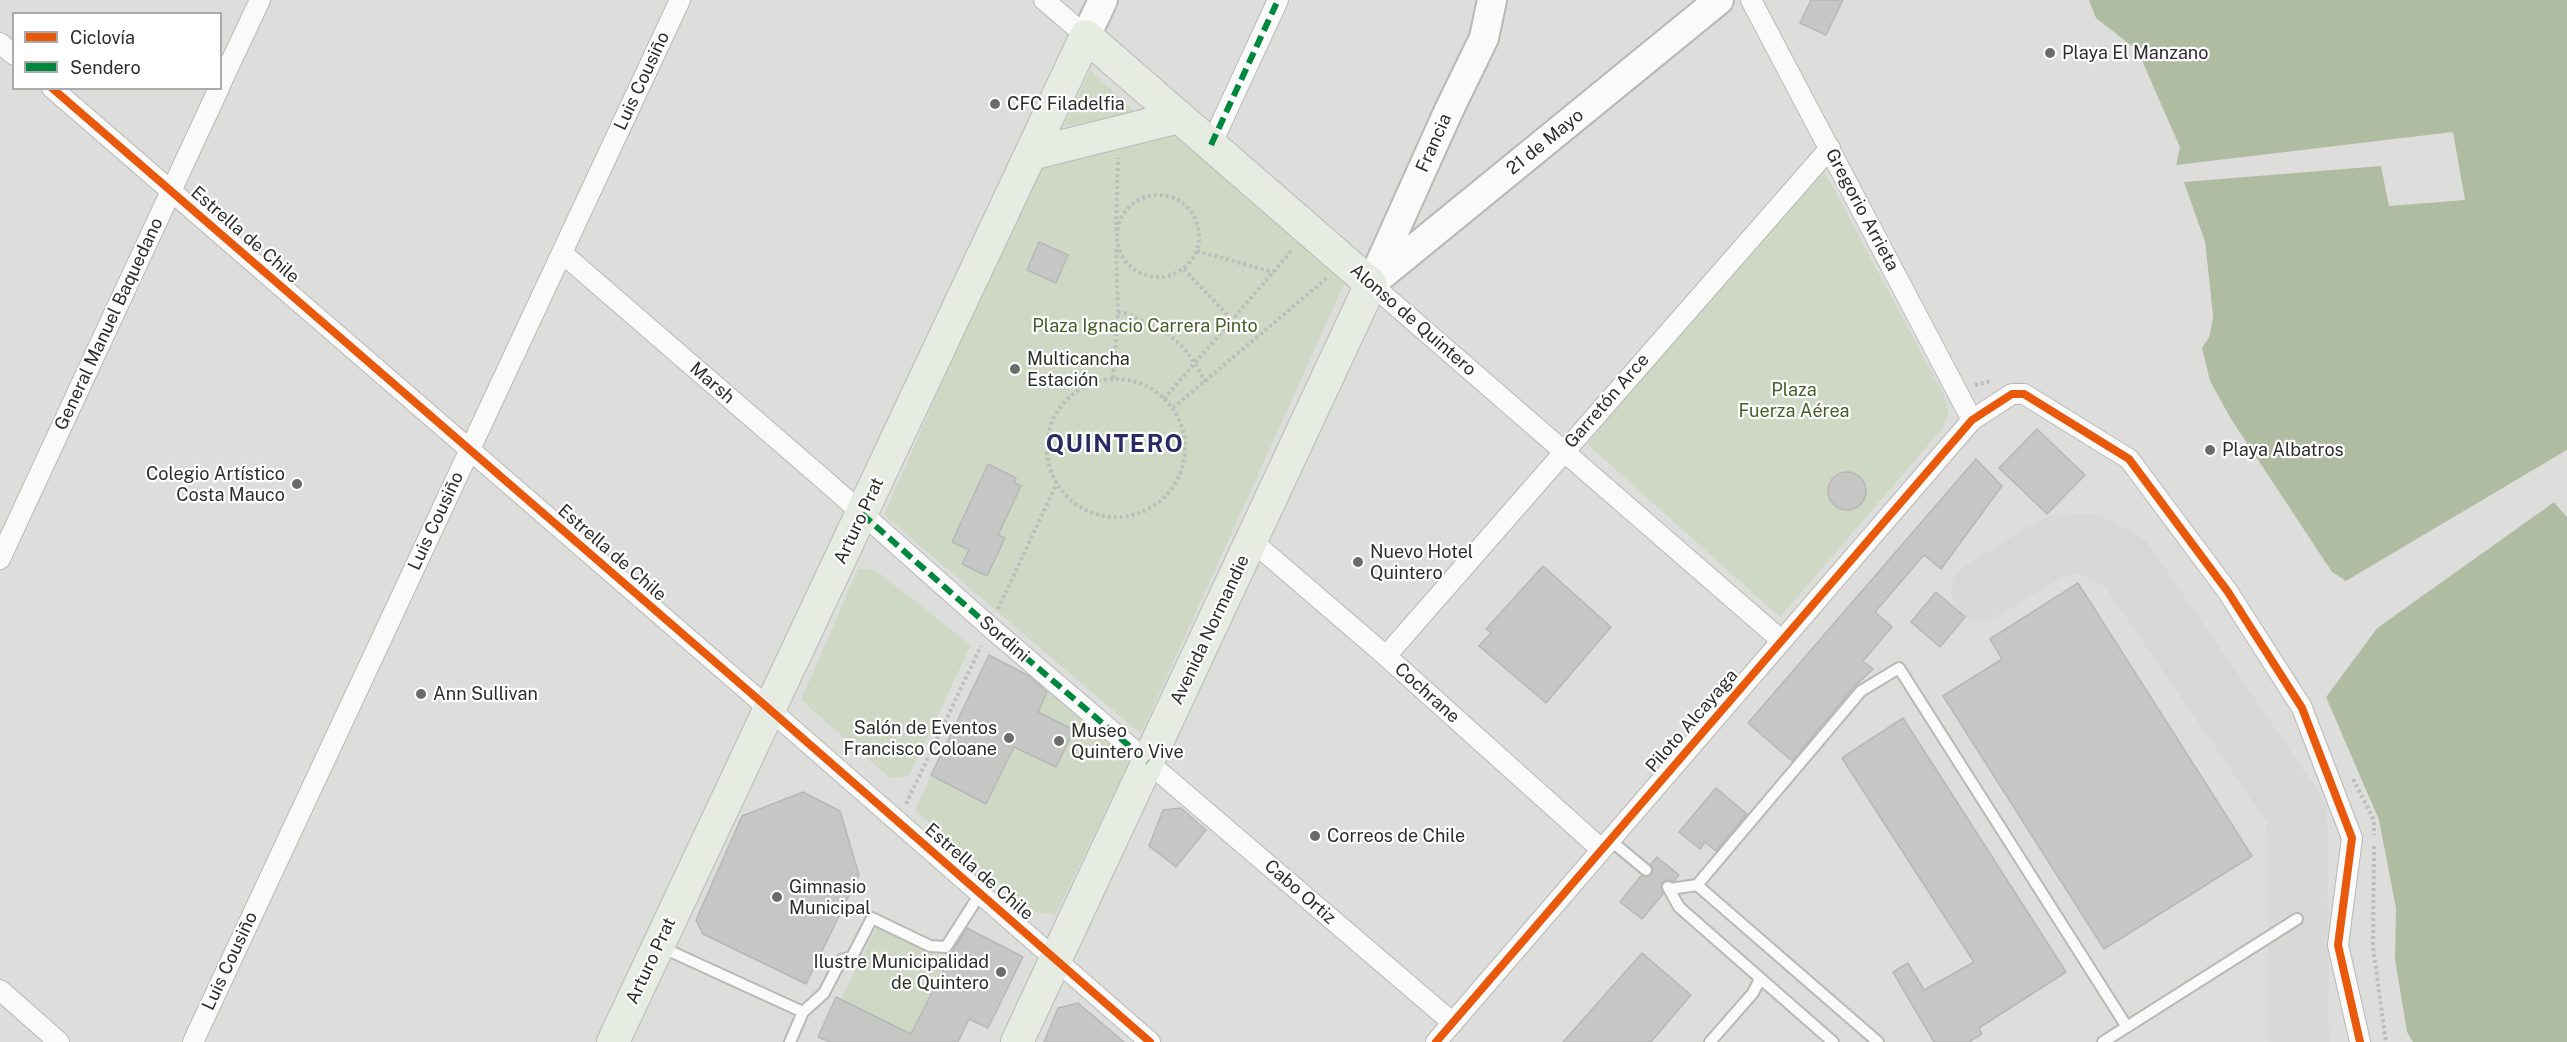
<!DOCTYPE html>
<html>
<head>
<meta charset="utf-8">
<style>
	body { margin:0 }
	#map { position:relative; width:2567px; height:1042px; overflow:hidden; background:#dddedb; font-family:"Public Sans",sans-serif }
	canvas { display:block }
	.legend { position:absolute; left:12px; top:12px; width:210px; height:78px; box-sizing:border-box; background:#fff; border:2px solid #ababab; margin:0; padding:8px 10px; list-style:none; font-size:18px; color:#2d2e2c }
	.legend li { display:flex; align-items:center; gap:12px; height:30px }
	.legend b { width:30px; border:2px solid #ababab }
</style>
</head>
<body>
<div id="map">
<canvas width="2567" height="1042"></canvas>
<ul class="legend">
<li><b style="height:8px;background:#e8590c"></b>Ciclovía</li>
<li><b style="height:8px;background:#00873e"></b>Sendero</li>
</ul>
</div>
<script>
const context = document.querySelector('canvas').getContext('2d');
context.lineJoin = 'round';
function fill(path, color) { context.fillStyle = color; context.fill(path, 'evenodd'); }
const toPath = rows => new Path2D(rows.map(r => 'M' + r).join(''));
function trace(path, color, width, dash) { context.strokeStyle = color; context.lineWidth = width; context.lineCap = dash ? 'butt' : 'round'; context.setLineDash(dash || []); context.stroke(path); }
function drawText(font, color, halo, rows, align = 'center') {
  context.font = font + ' "Public Sans",sans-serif'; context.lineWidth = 4.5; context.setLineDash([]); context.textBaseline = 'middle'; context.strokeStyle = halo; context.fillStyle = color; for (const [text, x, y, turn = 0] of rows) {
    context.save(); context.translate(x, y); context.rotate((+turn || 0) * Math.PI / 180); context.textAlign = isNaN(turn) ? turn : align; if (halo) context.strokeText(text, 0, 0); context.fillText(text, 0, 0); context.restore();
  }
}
fill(toPath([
	[1090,70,1136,112,1063,127],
	[1168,127,1346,280,1141,734,884,515,1038,163],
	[1822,167,1943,393,1949,412,1942,429,1780,617,1587,444],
	[858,569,875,570,971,645,909,776,890,778,801,700],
	[1048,690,1132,756,1056,914,1035,912,915,811,931,775,986,804,1014,747,1056,767,1074,730,1038,712],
	[878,925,948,960,911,1034,841,999]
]), '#cfd8c4');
fill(toPath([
	[2089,0,2567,0,2567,450,2346,581,2332,572,2231,419,2210,381,2202,348,2209,337,2213,317,2205,242,2176,165,2179,147,2138,51,2096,18],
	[2554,502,2567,517,2567,1042,2413,1042,2407,1032,2395,959,2396,908,2379,820,2326,697,2377,628]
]), '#afbca2');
fill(toPath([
	[2139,55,2180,147,2176,165,2453,132,2465,200,2389,206,2381,166,2184,182,2205,242,2213,317,2209,337,2202,348,2200,348,2207,336,2210,317,2202,242,2173,165,2176,147,2137,56],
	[2567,450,2567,453,2348,584,2343,583],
	[2553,499,2556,500,2567,512,2567,517,2554,502,2377,628,2326,697,2324,694,2375,626]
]), '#dddedb');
trace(toPath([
	[1981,591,2057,545,2089,544,2125,563,2297,813,2299,1042]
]), '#d8d8d6', 60);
const building = toPath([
	[1811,0,1843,0,1826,35,1800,23,1811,0],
	[1039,242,1068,255,1056,283,1027,270,1039,242],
	[2037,429,2085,475,2047,514,1999,468,2037,429],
	[1976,459,2002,486,1941,569,1924,555,1875,612,1892,627,1863,661,1873,669,1855,686,1792,761,1748,723,1976,459],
	[988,464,1016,478,1014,483,1021,486,998,535,1005,538,987,576,962,564,969,550,952,542,988,464],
	'1828 491a19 19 0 1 1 38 0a19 19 0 1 1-38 0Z',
	[1543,566,1611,627,1546,703,1479,646,1491,633,1486,629,1543,566],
	[2078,583,2252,856,2104,949,1943,696,2002,659,1990,639,2078,583],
	[1936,592,1965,617,1940,647,1911,622,1936,592],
	[989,655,1029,676,1047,692,1038,712,1074,730,1056,767,1014,747,986,804,931,775,989,655],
	[1903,718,2066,972,1979,1028,1982,1034,1969,1042,1934,1042,1893,972,1908,963,1924,990,1974,962,1842,758,1903,718],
	[1716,788,1747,814,1716,851,1705,842,1700,849,1679,832,1716,788],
	[803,792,840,811,859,875,806,984,703,934,696,920,742,816,803,792],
	[1181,808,1206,830,1176,867,1149,846,1163,810,1181,808],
	[1657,857,1679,875,1674,881,1668,880,1662,883,1661,887,1663,894,1642,919,1620,902,1641,876,1651,875,1653,871,1651,864,1657,857],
	[967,928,1023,957,988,1028,969,1019,958,1042,830,1042,818,1037,836,997,911,1034,954,949,967,928],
	[1642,953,1691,995,1651,1042,1563,1042,1642,953],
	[1078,1003,1124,1042,1044,1042,1058,1008,1078,1003]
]);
fill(building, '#c6c7c5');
trace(building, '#b7b8b6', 1.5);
const lane = toPath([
	[1610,840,1646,870],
	[1697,885,1861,691,1899,668,2127,1027],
	[1668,887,1679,907,1833,1042],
	[1670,889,1697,885,1878,1042],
	[661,947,803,1012,790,1042],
	[803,1012,824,993,841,960,852,957,872,918,930,946,946,947,980,894],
	[1710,1042,1753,993,1760,979],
	[2103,1042,2297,919]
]);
const street = toPath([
	[1044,0,1086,36],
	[1751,0,1972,420],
	[0,43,14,55],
	[220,85,260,0],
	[52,88,752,694,1150,1042],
	[1211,145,1278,0],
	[562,253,829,484,990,627,1453,1023],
	[1371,284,1781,640],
	[1252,541,1386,656,1601,849],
	[0,559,219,88],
	[1386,656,1830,148],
	[0,990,59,1042],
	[193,1042,680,0],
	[1436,1042,1972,420,2012,394,2024,394,2129,459,2228,592,2302,708,2352,838,2338,945,2360,1042]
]);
const secondary = toPath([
	[1086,36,1103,0],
	[1373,279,1449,110,1484,38,1492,0],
	[1371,284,1719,0]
]);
const primary = toPath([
	[1031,154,1179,117],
	[613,1042,1086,36,1371,284,1017,1042]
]);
trace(lane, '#b8b9b6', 14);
trace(street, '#b8b9b6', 22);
trace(secondary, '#b8b9b6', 32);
trace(primary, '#b9bab8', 34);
trace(toPath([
	'1117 236a41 41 0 1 1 82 0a41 41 0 1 1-82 0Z',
	[1116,231,1118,158],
	[1197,251,1273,272],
	[1184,269,1232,320],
	[1118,312,1128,314,1167,333,1184,348,1195,363,1205,382],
	[1113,378,1118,312,1116,248],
	'1047 448a69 69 0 1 1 138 0a69 69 0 1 1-138 0Z',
	[1975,385,1991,381],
	[1164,399,1293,249],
	[1173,408,1327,278],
	[998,609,1057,483],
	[2353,779,2374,820,2374,835],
	[906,804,981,646],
	[2374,846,2373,947,2386,1042]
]), '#bdbebc', 4, [3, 3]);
trace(lane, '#fafafa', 10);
trace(street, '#fafafa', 20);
trace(secondary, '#fafafa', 28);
trace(primary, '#e7ece3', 32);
trace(toPath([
	[1211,145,1278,0],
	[862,514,990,627,1148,762]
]), '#00873e', 6, [12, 6]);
trace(toPath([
	[52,88,752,694,1150,1042],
	[1436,1042,1972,420,2012,394,2024,394,2129,459,2228,592,2302,708,2352,838,2338,945,2360,1042]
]), '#e8590c', 8);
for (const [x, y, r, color] of [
	[2050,53,6,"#6b6c69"],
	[995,104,6,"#6b6c69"],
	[1015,369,6,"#6b6c69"],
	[2210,450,6,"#6b6c69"],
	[297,484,6,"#6b6c69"],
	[1358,562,6,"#6b6c69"],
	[421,694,6,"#6b6c69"],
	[1009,738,6,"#6b6c69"],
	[1059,741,6,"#6b6c69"],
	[1315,836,6,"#6b6c69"],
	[777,897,6,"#6b6c69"],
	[1001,972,6,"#6b6c69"]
]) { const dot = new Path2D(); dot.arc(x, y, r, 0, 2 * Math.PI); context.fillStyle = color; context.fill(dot); trace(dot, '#fff', 2); }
drawText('18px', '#2d2e2c', '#fff', [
	["Playa El Manzano",2062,53],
	["CFC Filadelfia",1007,104],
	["Multicancha",1027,359],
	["Estación",1027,380],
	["Playa Albatros",2222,450],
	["Colegio Artístico",285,474,"right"],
	["Costa Mauco",285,495,"right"],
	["Nuevo Hotel",1370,552],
	["Quintero",1370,573],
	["Ann Sullivan",433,694],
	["Salón de Eventos",997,728,"right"],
	["Francisco Coloane",997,749,"right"],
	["Museo",1071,731],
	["Quintero Vive",1071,752],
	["Correos de Chile",1327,836],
	["Gimnasio",789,887],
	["Municipal",789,908],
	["Ilustre Municipalidad",989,962,"right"],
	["de Quintero",989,983,"right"]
], 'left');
drawText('18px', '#2d2e2c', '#fff', [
	["Luis Cousiño",642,81,-65],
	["21 de Mayo",1545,142,-39],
	["Francia",1434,143,-66],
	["Gregorio Arrieta",1862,210,62],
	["Estrella de Chile",245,235,41],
	["Alonso de Quintero",1413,320,41],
	["General Manuel Baquedano",109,324,-65],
	["Marsh",712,383,41],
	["Garretón Arce",1607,401,-49],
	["Luis Cousiño",436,521,-65],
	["Arturo Prat",859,521,-65],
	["Estrella de Chile",612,553,41],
	["Avenida Normandie",1210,630,-65],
	["Sordini",1004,639,41],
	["Cochrane",1427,693,42],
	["Piloto Alcayaga",1692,721,-49],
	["Estrella de Chile",979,872,41],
	["Cabo Ortiz",1300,892,41],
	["Luis Cousiño",230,961,-65],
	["Arturo Prat",651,961,-65]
]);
drawText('18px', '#465e29', '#fff', [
	["Plaza Ignacio Carrera Pinto",1145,326],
	["Plaza",1794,390],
	["Fuerza Aérea",1794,411]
]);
context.letterSpacing = '1.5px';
drawText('bold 24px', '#2a2a64', '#fff', [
	["QUINTERO",1115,445]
]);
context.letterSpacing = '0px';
</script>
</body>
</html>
